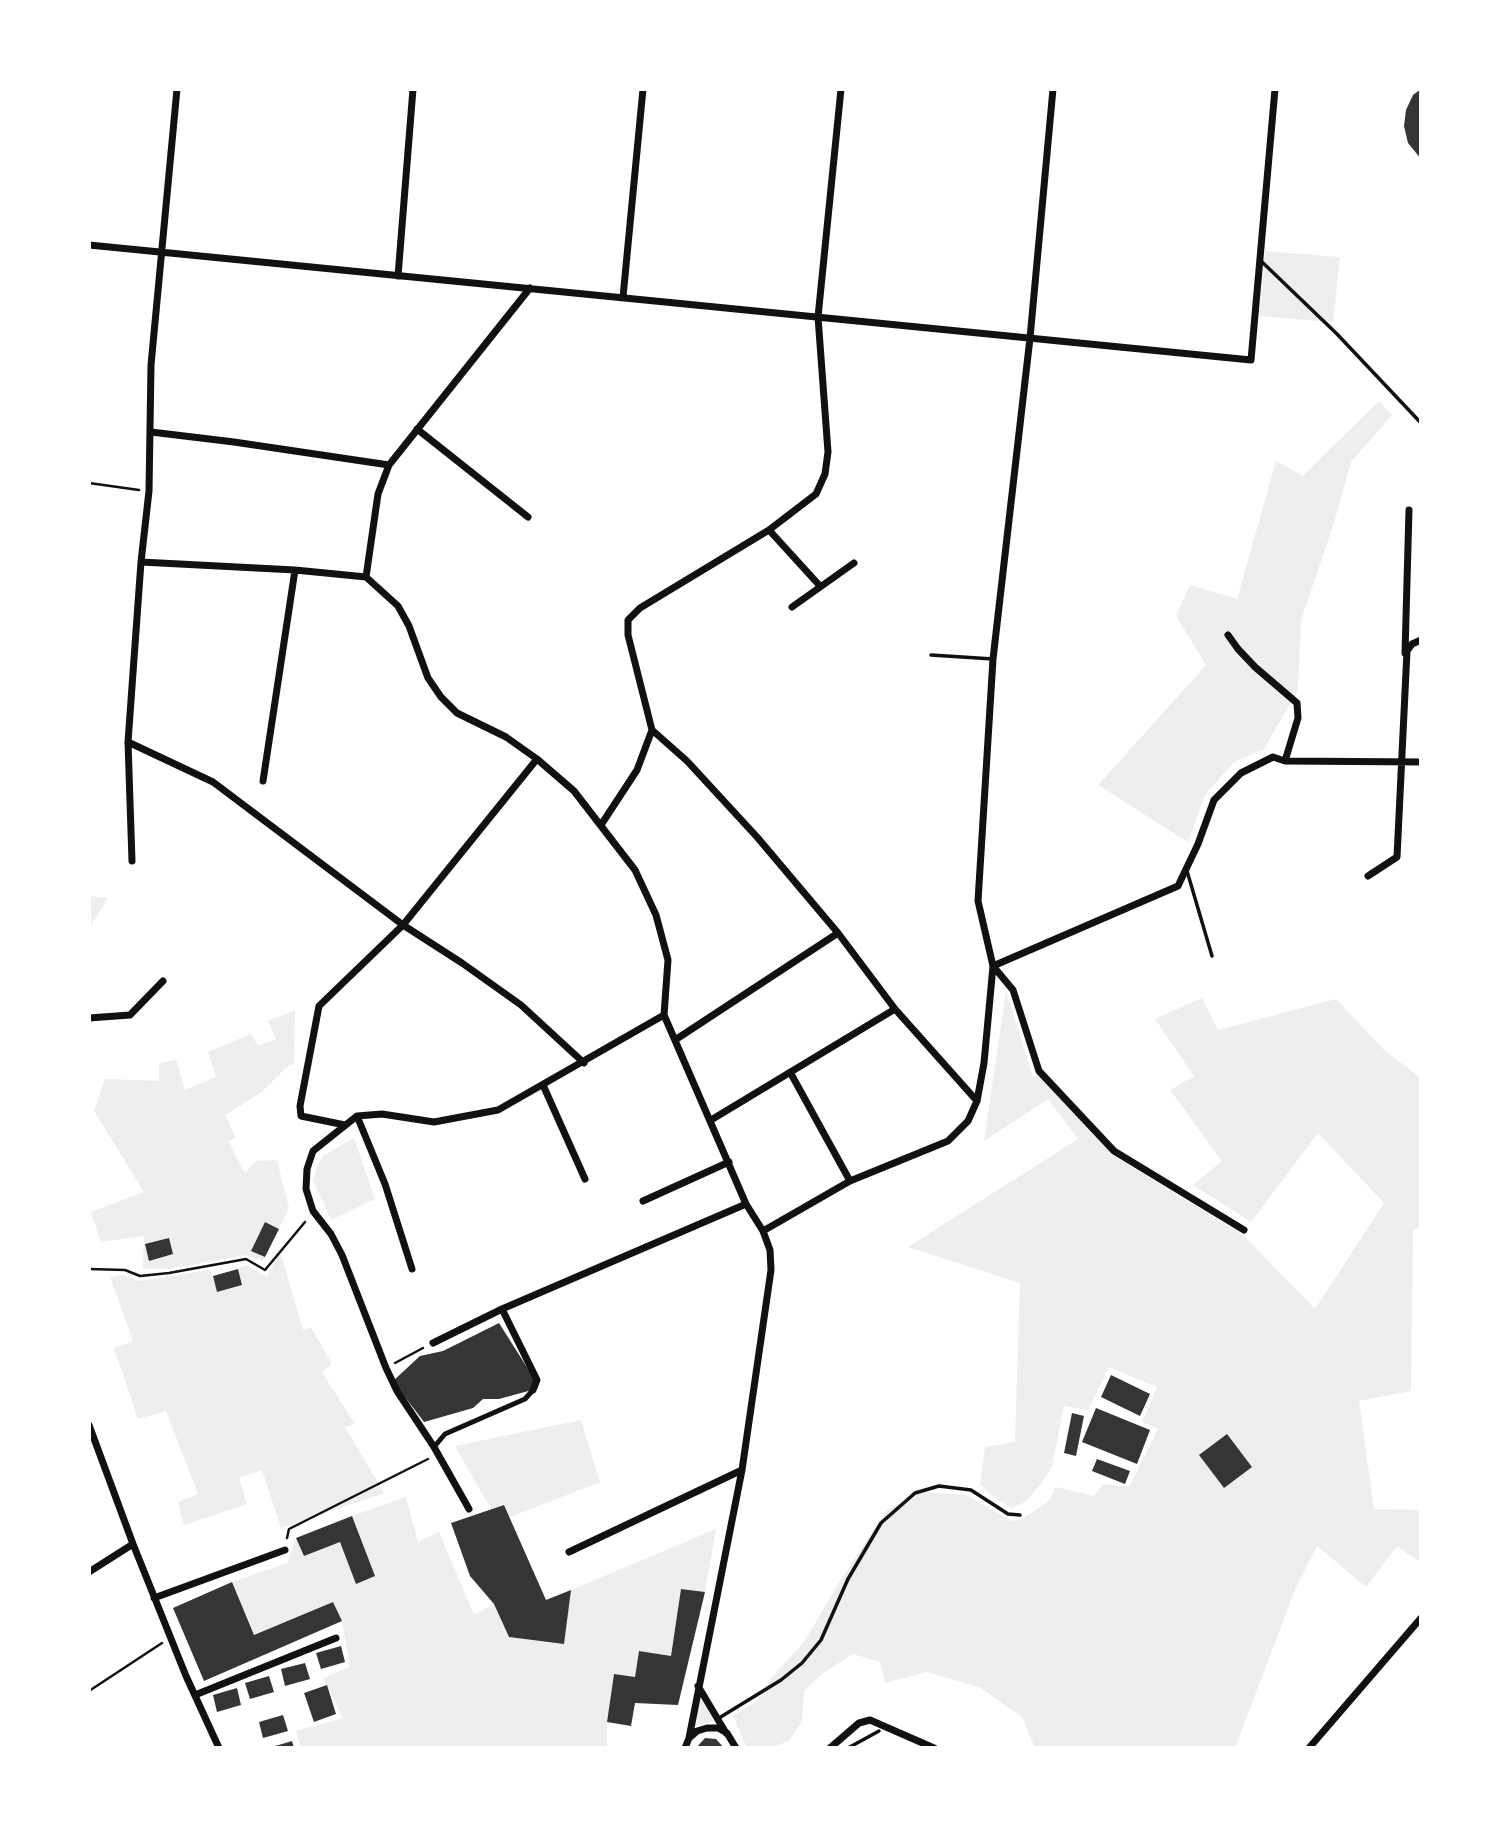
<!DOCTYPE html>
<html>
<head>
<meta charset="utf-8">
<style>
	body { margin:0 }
	#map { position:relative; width:1510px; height:1837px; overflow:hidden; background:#fff; font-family:"Open Sans",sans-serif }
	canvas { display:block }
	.frame { position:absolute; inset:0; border:91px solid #fff; pointer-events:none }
</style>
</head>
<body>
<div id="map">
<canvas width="1510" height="1837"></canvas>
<div class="frame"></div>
</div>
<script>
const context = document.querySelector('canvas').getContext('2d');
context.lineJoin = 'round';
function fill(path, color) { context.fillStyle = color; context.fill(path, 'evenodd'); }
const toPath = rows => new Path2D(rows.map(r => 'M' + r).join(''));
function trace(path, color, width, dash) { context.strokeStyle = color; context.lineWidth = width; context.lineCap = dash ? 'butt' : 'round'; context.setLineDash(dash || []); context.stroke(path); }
fill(toPath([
	[1265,251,1340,257,1333,322,1259,316],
	[1379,401,1392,415,1351,462,1334,523,1301,620,1298,690,1264,749,1234,762,1205,795,1188,842,1098,785,1206,665,1176,616,1190,585,1237,599,1276,461,1303,476],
	[89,896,108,898,89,929],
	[1006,991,1033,1077,1039,1076,1112,1155,1244,1236,1315,1309,1384,1203,1318,1133,1251,1222,1193,1185,1222,1161,1170,1090,1194,1076,1155,1019,1202,998,1218,1030,1336,999,1384,1050,1421,1078,1421,1227,1413,1230,1411,1391,1359,1401,1374,1509,1421,1510,1421,1563,1397,1546,1366,1587,1317,1546,1296,1587,1235,1748,1035,1748,1022,1717,979,1687,927,1672,885,1683,880,1662,853,1654,823,1673,804,1691,802,1721,790,1740,772,1748,747,1748,733,1716,758,1700,771,1678,804,1642,838,1584,887,1510,921,1492,966,1495,1012,1521,1022,1519,1049,1501,1056,1487,1094,1496,1103,1484,1129,1487,1158,1429,1142,1422,1157,1387,1109,1367,1088,1410,1064,1406,1052,1466,1041,1484,1025,1502,1012,1508,992,1496,980,1484,985,1447,1015,1442,1020,1283,908,1247,1078,1139,1048,1099,984,1141],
	[295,1010,294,1064,289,1065,262,1092,225,1115,236,1138,228,1141,245,1173,256,1161,277,1160,289,1208,279,1229,265,1222,251,1250,265,1257,263,1261,244,1255,169,1269,143,1269,144,1236,101,1242,91,1212,144,1192,94,1111,105,1079,159,1081,159,1063,176,1060,185,1090,216,1077,208,1052,251,1034,258,1046,276,1039,268,1021],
	[354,1138,375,1199,331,1220,313,1180,318,1164,324,1155],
	[280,1251,303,1330,311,1327,332,1364,322,1372,355,1424,345,1427,384,1493,281,1528,262,1470,239,1478,247,1504,184,1525,178,1502,198,1494,166,1411,138,1419,114,1348,133,1341,110,1277,123,1275,138,1281,210,1270,218,1292,242,1285,238,1269,246,1265,267,1277],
	[581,1420,600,1482,508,1518,504,1505,491,1509,455,1446],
	[406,1497,418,1542,439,1532,474,1615,494,1604,509,1637,563,1644,571,1590,716,1529,705,1592,681,1589,671,1656,639,1651,635,1677,614,1674,607,1722,607,1748,301,1748,296,1731,343,1718,323,1678,350,1667,342,1621,333,1602,254,1635,232,1582,287,1563,296,1538,304,1556,340,1542,356,1583,375,1576,352,1516],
	[700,1697,714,1721,695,1726]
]), '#eee');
fill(toPath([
	[1421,89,1421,159,1408,143,1404,126,1406,110,1413,95],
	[265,1222,279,1229,265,1257,251,1251],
	[169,1238,173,1254,149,1261,145,1244],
	[238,1269,242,1285,217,1292,213,1276],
	[499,1323,535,1380,532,1390,499,1399,483,1399,473,1408,424,1422,393,1381,420,1356,443,1351],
	[1111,1375,1150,1394,1140,1416,1101,1397],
	[1096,1408,1150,1430,1137,1464,1082,1442],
	[1072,1413,1084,1416,1076,1456,1064,1453],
	[1227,1434,1252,1467,1224,1488,1199,1455],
	[1097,1459,1130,1471,1125,1484,1092,1471],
	[504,1505,546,1600,571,1590,564,1644,509,1637,494,1604,470,1576,451,1523],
	[352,1516,375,1576,356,1584,340,1542,304,1556,296,1538],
	[232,1582,254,1635,333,1602,342,1621,204,1681,173,1608],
	[681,1589,705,1592,678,1705,635,1703,631,1726,607,1722,614,1674,635,1677,639,1651,671,1656],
	[341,1646,345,1662,321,1669,316,1653],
	[305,1663,310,1679,285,1686,281,1669],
	[269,1676,274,1692,250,1699,245,1683],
	[327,1685,336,1714,314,1722,304,1693],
	[237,1688,241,1705,217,1712,213,1695],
	[283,1715,288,1731,263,1738,259,1722],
	[705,1738,716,1739,724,1748,696,1748],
	[292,1741,294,1748,273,1748,272,1747]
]), '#353535');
trace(toPath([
	[89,483,139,490],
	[89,1269,125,1270,140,1276,169,1273,246,1259,265,1270,305,1222],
	[395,1363,423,1348],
	[287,1538,289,1529,428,1459],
	[89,1691,162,1643]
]), '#111', 2.5);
trace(toPath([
	[1260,260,1337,334,1421,423],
	[931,655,993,659],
	[1187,871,1212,956],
	[719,1718,781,1680,802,1663,821,1640,848,1579,881,1523,915,1493,939,1486,971,1490,1008,1514,1020,1515],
	[848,1748,879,1731]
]), '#111', 3.5);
trace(toPath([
	[434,1447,445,1434,525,1399,533,1390]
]), '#111', 5);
trace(toPath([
	[841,89,818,317,828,452,825,474,816,494,769,530,640,608,628,620,628,635,652,730,687,761,757,837,838,933,895,1009,977,1101],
	[89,245,1251,360,1275,89],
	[398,276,413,89],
	[623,297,643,89],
	[417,429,528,517],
	[151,432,234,442,389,465],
	[769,530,820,586],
	[141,562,295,570,366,577,398,606,409,626,428,678,441,697,457,713,506,737,537,759,574,791,635,870,656,915,668,960,664,1015,746,1204,763,1231,770,1250,771,1270,742,1470,689,1738],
	[366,577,378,494,389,465,530,288],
	[792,607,854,563],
	[1228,635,1238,649,1255,667,1297,703,1298,718,1285,761],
	[1405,653,1409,510],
	[128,742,213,782,403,925,462,963,521,1005,584,1063],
	[263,781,295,570],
	[601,825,637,770,652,730],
	[132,861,128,742,141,562,149,491,151,365,177,89],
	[1368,876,1397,857,1407,651,1412,644,1421,640],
	[993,966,1178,886,1198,844,1214,800,1241,773,1273,757,1285,761,1421,762],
	[993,966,1013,990,1039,1071,1114,1151,1244,1230],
	[89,1018,130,1015,163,981],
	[675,1040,838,933],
	[790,1072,850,1181],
	[543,1085,585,1179],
	[357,1116,385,1184,412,1269],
	[711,1120,895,1009],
	[345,1125,301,1116,300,1106,319,1006,403,925,537,759],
	[643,1201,729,1162],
	[763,1231,850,1181,948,1141,968,1121,977,1101,984,1063,993,966,978,901,993,659,1030,338,1053,89],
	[502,1309,537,1380,533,1390],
	[433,1343,502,1309,746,1204],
	[89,1425,133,1544,186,1676,219,1748],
	[469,1509,434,1447,397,1391,386,1368,342,1255,331,1234,313,1211,306,1189,307,1169,313,1151,357,1116,382,1114,434,1122,498,1110,664,1015],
	[569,1552,742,1470],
	[89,1572,133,1544],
	[154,1598,285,1550],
	[698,1686,726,1733],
	[195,1695,336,1638],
	[685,1748,689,1738,697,1731,707,1728,718,1728,727,1733,736,1748],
	[830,1748,859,1723,870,1720,934,1748],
	[1309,1748,1421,1618]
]), '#111', 7);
</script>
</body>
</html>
